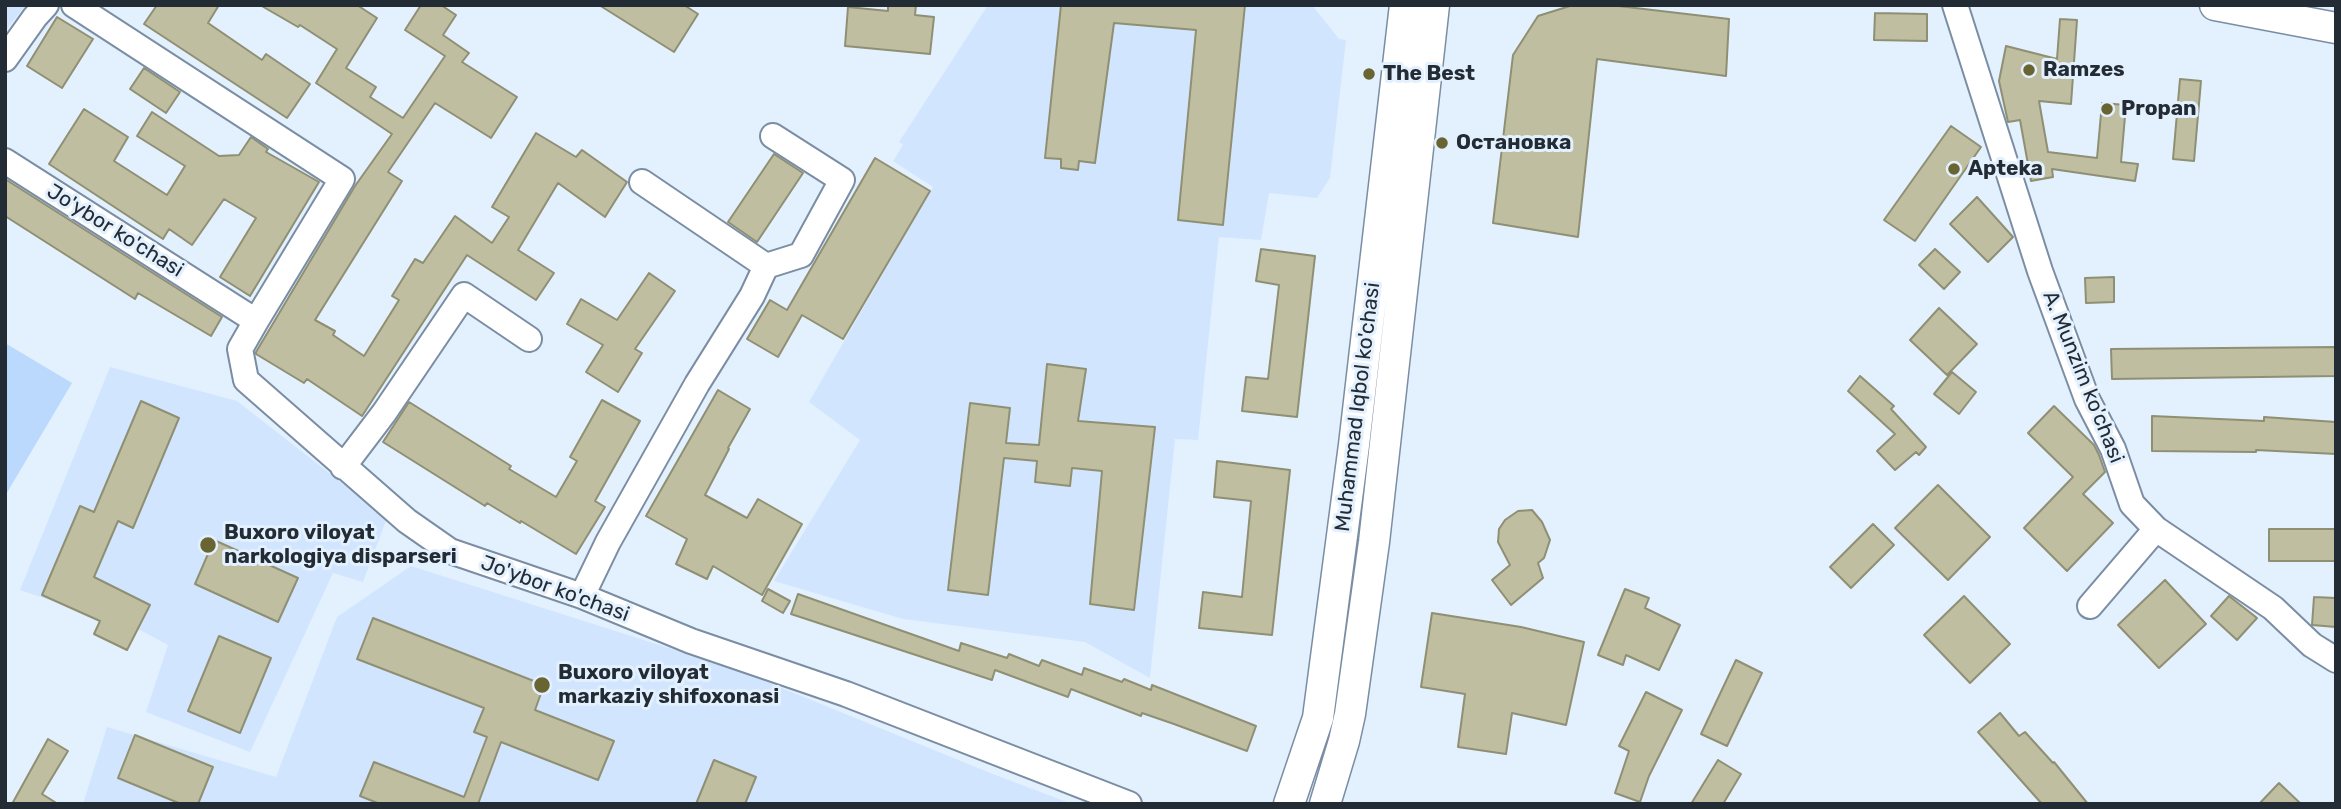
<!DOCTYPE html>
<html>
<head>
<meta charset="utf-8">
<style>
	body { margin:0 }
	#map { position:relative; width:2341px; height:809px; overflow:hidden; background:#e3f0fe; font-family:Rubik,sans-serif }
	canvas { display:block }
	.frame { position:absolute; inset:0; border:7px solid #232b34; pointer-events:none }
</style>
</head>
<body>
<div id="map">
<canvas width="2341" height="809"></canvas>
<div class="frame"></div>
</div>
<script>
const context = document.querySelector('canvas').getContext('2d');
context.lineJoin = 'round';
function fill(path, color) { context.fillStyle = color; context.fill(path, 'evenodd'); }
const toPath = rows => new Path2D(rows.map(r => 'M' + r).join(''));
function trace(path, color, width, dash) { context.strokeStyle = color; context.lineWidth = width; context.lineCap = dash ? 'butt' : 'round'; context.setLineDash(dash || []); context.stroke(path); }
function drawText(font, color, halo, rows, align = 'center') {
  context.font = font + ' Rubik,sans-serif'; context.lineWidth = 6; context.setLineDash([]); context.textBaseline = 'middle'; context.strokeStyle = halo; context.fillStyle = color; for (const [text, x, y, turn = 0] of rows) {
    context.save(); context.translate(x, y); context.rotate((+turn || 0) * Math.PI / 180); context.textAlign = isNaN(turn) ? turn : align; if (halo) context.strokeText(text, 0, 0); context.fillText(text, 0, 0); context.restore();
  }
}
fill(toPath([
	[5,5,26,5,5,31],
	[988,5,1312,5,1339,39,1346,40,1330,178,1317,198,1269,193,1261,240,1219,237,1198,440,1175,439,1150,678,1085,642,903,619,774,581,860,440,809,402,933,187,893,161,903,145,899,142],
	[110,367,237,401,387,518,363,582,333,573,250,752,146,712,168,645,142,631,20,590],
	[411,566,735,669,993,774,1072,804,83,804,107,727,276,777,337,617]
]), '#d1e6fe');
fill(toPath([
	[5,343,72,383,5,496]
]), '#bad9fc');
const building = toPath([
	[157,5,219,5,208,23,262,60,266,54,310,84,287,118,144,24,157,5],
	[260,5,357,5,377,18,346,68,376,87,370,97,403,118,445,56,405,30,421,5,441,5,456,15,443,35,469,53,462,62,517,97,491,138,435,103,388,172,402,181,315,320,335,331,333,335,364,356,399,300,392,296,415,259,423,263,455,216,492,243,509,217,492,207,536,133,576,157,582,150,627,182,605,217,558,183,518,250,554,273,536,300,467,255,362,416,307,379,304,383,256,354,256,352,355,186,392,134,316,83,337,49,300,25,298,27,260,5],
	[599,5,684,5,698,14,674,52,599,5],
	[888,5,916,5,915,15,934,17,930,54,845,46,848,7,888,11,888,5],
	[1061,5,1245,5,1223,225,1178,220,1196,30,1114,23,1095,163,1079,161,1078,170,1061,168,1061,159,1045,158,1061,5],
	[1573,5,1610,5,1729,19,1726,76,1597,59,1578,237,1493,223,1513,55,1538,16,1573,5],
	[1875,13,1927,14,1927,41,1874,40,1875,13],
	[57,17,93,39,62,88,27,66,57,17],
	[2060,19,2077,20,2071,104,2039,101,2048,152,2097,158,2102,103,2126,105,2121,162,2138,164,2135,181,2052,169,2053,177,2031,181,2020,120,2008,122,1999,81,2006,46,2057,59,2060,19],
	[144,68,180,92,166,113,130,89,144,68],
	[2180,79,2201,81,2194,161,2173,159,2180,79],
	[84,109,128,137,114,161,167,195,185,166,137,136,152,112,219,156,239,155,251,137,268,149,266,152,319,182,250,296,220,277,256,218,224,199,192,245,169,229,163,239,49,164,84,109],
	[1951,126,1981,147,1915,241,1884,220,1951,126],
	[774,154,803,173,757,242,728,222,774,154],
	[875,158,930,191,843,339,802,315,778,357,747,339,770,300,787,310,875,158],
	[5,179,222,317,211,336,138,293,135,299,5,216,5,179],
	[1977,197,2013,237,1988,262,1950,224,1977,197],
	[1261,249,1315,256,1297,417,1242,411,1246,377,1268,379,1279,285,1256,281,1261,249],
	[1935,249,1960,272,1944,289,1919,265,1935,249],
	[649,273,675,291,635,349,642,353,618,392,586,372,603,345,567,324,581,299,617,320,649,273],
	[2114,277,2114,302,2086,303,2085,278,2114,277],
	[1939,308,1977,344,1947,375,1910,340,1939,308],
	[2336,347,2336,376,2112,379,2111,349,2336,347],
	[1047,364,1086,369,1078,421,1155,427,1134,610,1090,604,1102,471,1072,468,1070,486,1035,482,1037,461,1004,458,988,595,948,590,970,403,1010,408,1006,443,1039,445,1047,364],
	[1952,372,1976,392,1959,414,1934,394,1952,372],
	[1860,376,1894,406,1891,409,1926,447,1919,455,1916,452,1895,470,1877,451,1895,434,1848,391,1860,376],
	[718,390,750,409,728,448,729,449,705,495,747,518,758,499,802,524,762,595,713,566,707,579,676,564,687,539,646,516,718,390],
	[602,400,640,421,595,501,605,507,576,554,521,521,520,523,487,503,485,506,383,442,409,402,511,466,509,469,556,497,577,461,570,457,602,400],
	[141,401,179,418,133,528,118,521,94,577,150,605,127,650,94,634,100,621,42,595,80,506,94,512,141,401],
	[2054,406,2094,445,2099,455,2105,472,2083,494,2113,523,2067,571,2024,528,2073,477,2028,433,2054,406],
	[2152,416,2264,421,2264,417,2336,422,2336,454,2256,450,2256,452,2152,451,2152,416],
	[1217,461,1290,470,1272,635,1199,628,1203,592,1242,597,1251,501,1214,497,1217,461],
	[1938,485,1990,537,1948,580,1895,528,1938,485],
	[1532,510,1542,522,1550,540,1544,558,1538,563,1543,578,1511,605,1492,580,1510,565,1498,542,1499,529,1505,520,1518,511,1532,510],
	[1873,524,1894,545,1851,588,1830,567,1873,524],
	[2269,529,2336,529,2336,561,2269,561,2269,529],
	[214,540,298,578,278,622,195,584,214,540],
	[2165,580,2206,624,2159,668,2118,625,2165,580],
	[768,589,790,601,783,613,762,601,768,589],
	[1625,589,1649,598,1645,608,1680,625,1659,670,1626,655,1623,665,1598,655,1625,589],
	[798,594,959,651,961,643,1007,658,1009,654,1039,666,1042,660,1082,675,1084,668,1122,682,1124,679,1151,690,1152,685,1256,726,1247,751,1174,724,1142,713,1141,716,1071,689,1068,697,995,670,992,680,791,614,798,594],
	[1964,596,2010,644,1970,683,1924,635,1964,596],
	[2229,596,2257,618,2237,640,2211,616,2229,596],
	[2314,597,2336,598,2336,627,2312,625,2314,597],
	[1432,613,1521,627,1584,642,1566,725,1512,713,1506,754,1458,747,1465,694,1421,687,1432,613],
	[373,618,544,685,535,710,614,741,598,780,501,742,478,804,380,804,360,796,374,762,464,797,487,737,474,732,484,708,357,659,373,618],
	[219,636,271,658,240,733,188,711,219,636],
	[1736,660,1762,673,1727,746,1701,734,1736,660],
	[1646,692,1682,710,1649,776,1640,802,1615,793,1629,751,1619,746,1646,692],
	[2000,713,2019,736,2025,732,2053,763,2054,762,2088,804,2042,804,1978,732,2000,713],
	[135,735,213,767,198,804,181,804,118,778,135,735],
	[48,739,68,751,42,794,58,804,12,804,48,739],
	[714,760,756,777,745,804,696,804,714,760],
	[1718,760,1741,774,1723,804,1691,804,1718,760],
	[2279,783,2301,804,2259,804,2279,783]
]);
fill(building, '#bfbea1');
trace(building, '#8f8f73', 2);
const minor = toPath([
	[74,5,342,179,256,321],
	[1955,5,2040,271,2087,399,2113,449,2132,504,2156,529,2273,608,2312,645,2336,660],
	[5,59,35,17,46,5],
	[5,161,256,321,240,349,246,380,407,521,450,551,582,596,691,641,846,694,1129,804],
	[642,182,766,266],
	[343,467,384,413,464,295,529,339],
	[582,596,608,542,697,384,752,296,766,266,801,255,842,180,773,136],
	[2090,606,2156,529]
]);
const major = toPath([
	[2215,5,2336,28],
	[1289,804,1318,718,1354,445,1405,5],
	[1325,804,1344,741,1350,714,1374,542,1434,5]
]);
trace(minor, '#7a8da3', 28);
trace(major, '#7a8da3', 33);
trace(minor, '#fff', 24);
trace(major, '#fff', 30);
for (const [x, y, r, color] of [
	[2029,70,7,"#686532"],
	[1369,74,7,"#686532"],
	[2107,109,7,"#686532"],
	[1442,143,7,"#686532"],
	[1954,169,7,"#686532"],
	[208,545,9,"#686532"],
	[542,685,9,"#686532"]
]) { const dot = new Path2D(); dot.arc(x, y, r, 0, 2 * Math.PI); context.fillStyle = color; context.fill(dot); trace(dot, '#e3f0fe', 2.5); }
drawText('bold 21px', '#232b34', '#e3f0fe', [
	["Ramzes",2043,70],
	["The Best",1383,74],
	["Propan",2121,109],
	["Остановка",1456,143],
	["Apteka",1968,169],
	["Buxoro viloyat",224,533],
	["narkologiya disparseri",224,557],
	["Buxoro viloyat",558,673],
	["markaziy shifoxonasi",558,697]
], 'left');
drawText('21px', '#232b34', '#e3f0fe', [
	["Jo'ybor ko'chasi",115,231,32],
	["A. Munzim ko'chasi",2083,377,68],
	["Muhammad Iqbol ko'chasi",1358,407,-83],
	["Jo'ybor ko'chasi",555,589,20]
]);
</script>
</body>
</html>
